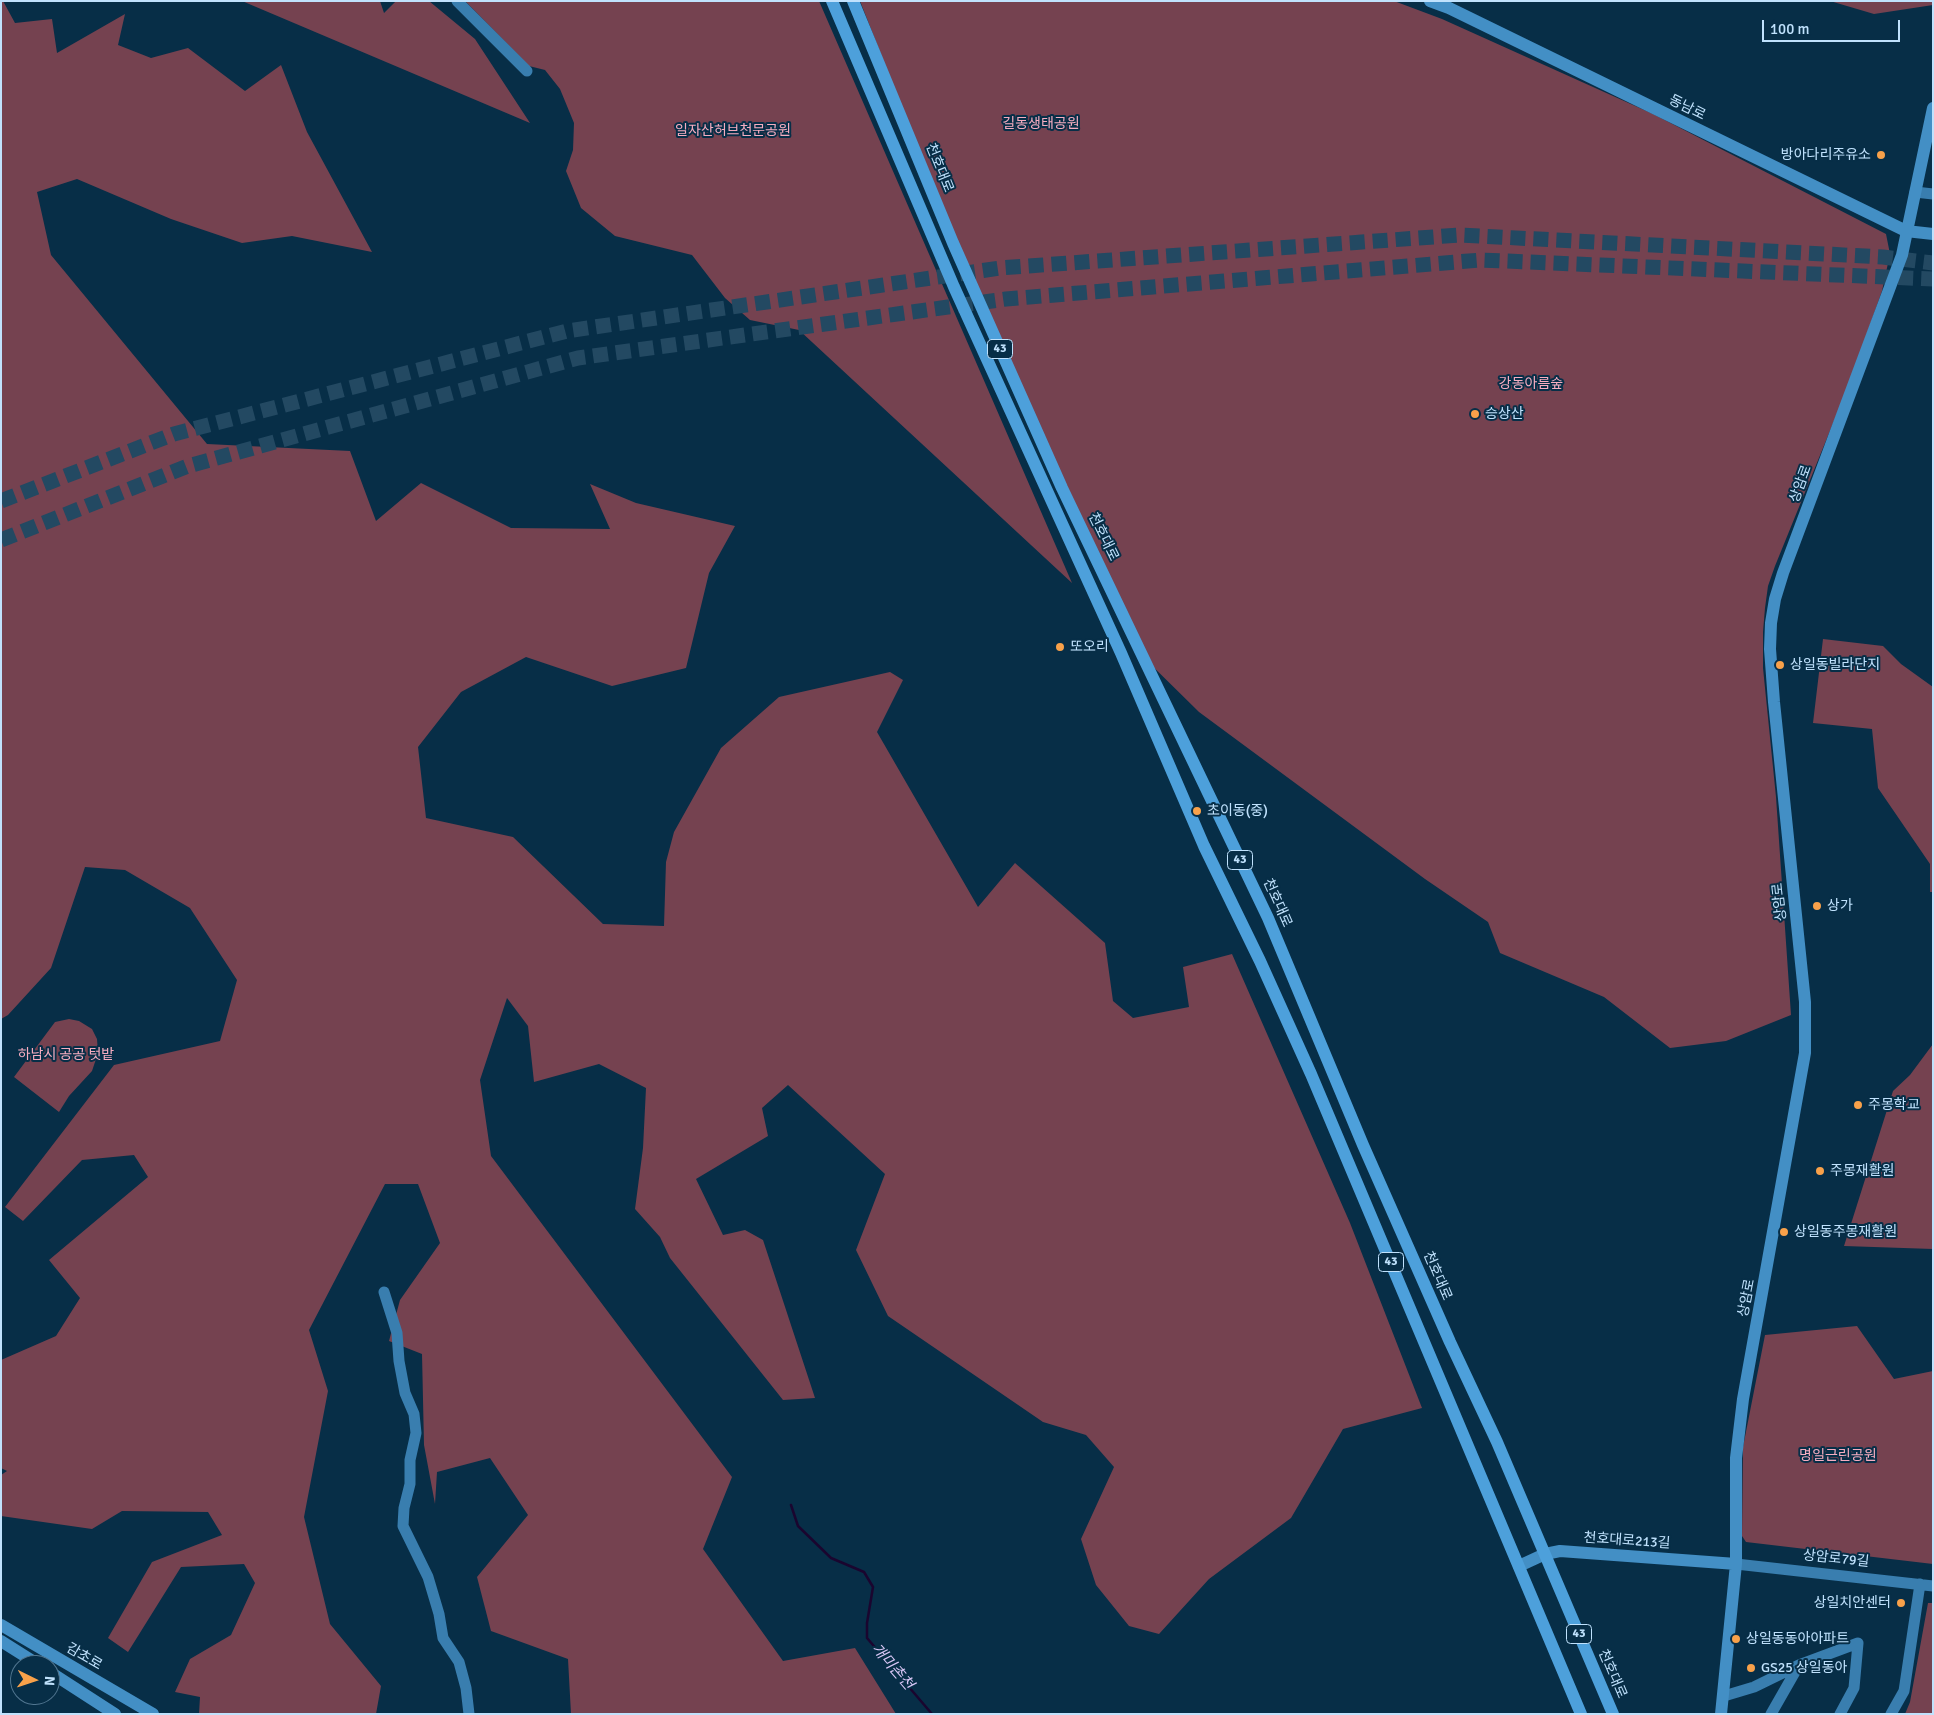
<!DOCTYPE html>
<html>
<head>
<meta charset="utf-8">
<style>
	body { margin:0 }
	#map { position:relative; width:1934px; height:1715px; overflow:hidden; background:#072e47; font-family:Signika,sans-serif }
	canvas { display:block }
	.frame { position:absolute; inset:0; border:2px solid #c0e2fd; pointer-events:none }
	.north { position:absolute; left:10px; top:1655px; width:50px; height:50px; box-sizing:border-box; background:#072e47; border:1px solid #517690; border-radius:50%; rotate:94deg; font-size:14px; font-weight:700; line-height:20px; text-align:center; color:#c0e2fd }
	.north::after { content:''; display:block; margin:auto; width:18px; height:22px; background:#f8a14a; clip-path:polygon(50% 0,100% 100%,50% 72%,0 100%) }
	.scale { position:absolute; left:1762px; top:20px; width:138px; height:22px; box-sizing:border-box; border:2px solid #c0e2fd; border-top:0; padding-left:6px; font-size:15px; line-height:18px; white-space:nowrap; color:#c0e2fd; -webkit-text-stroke:4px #072e47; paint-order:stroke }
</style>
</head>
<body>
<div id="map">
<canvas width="1934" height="1715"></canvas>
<div class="frame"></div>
<div class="north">N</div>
<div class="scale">100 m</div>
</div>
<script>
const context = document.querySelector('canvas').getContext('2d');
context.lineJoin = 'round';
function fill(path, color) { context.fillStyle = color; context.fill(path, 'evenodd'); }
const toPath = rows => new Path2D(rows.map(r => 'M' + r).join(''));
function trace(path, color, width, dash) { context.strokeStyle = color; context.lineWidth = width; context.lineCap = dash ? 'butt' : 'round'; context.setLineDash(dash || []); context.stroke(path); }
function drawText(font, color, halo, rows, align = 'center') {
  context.font = font + ' Signika,"Noto Sans KR",sans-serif'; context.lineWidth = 4; context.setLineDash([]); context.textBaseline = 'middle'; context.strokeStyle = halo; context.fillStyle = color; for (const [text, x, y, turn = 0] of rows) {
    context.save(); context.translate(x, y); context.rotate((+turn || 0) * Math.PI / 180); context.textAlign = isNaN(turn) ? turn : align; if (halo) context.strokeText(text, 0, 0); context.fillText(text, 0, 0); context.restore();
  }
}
fill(toPath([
	[1,1,3,1,15,23,52,19,57,53,125,14,118,45,151,58,188,48,245,91,281,65,307,132,372,252,292,236,242,243,171,219,77,179,37,192,51,255,207,444,350,451,376,521,421,483,511,528,610,529,590,484,636,503,735,526,709,573,686,668,612,686,526,657,461,692,418,747,426,818,513,837,603,924,664,926,666,862,674,832,721,748,779,697,890,672,903,680,877,732,978,907,1015,863,1105,943,1113,1001,1133,1018,1189,1007,1183,967,1232,954,1350,1223,1422,1408,1343,1429,1291,1518,1209,1579,1159,1634,1129,1626,1096,1585,1081,1539,1114,1467,1086,1435,1043,1422,888,1316,856,1250,885,1174,788,1085,762,1108,768,1136,696,1179,723,1235,745,1230,763,1240,815,1398,783,1400,670,1258,660,1237,635,1209,643,1148,646,1088,599,1064,534,1082,528,1026,507,998,480,1080,491,1156,732,1477,703,1549,783,1661,855,1648,896,1714,571,1714,568,1659,491,1631,477,1577,528,1515,490,1458,437,1472,435,1504,424,1445,422,1354,389,1341,400,1300,440,1243,418,1184,385,1184,309,1330,328,1391,304,1517,330,1624,381,1686,376,1714,199,1714,200,1697,175,1692,190,1659,231,1635,255,1583,244,1564,181,1567,128,1652,108,1638,152,1562,222,1535,208,1512,122,1511,92,1529,1,1516,1,1475,7,1471,1,1468,1,1360,56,1336,80,1298,49,1260,148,1177,134,1155,82,1160,23,1221,5,1207,114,1065,220,1041,237,980,190,908,125,870,85,867,51,968,8,1015,1,1019],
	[242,1,380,1,384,13,396,1,429,1,475,39,530,123],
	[465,1,819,1,1072,583,799,330,750,320,725,298,692,255,615,236,581,208,566,171,573,150,574,123,560,89,545,70,529,66],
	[860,1,1394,1,1442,19,1653,114,1886,234,1890,254,1882,291,1849,384,1775,566,1768,586,1765,608,1763,632,1763,668,1776,797,1791,1015,1726,1041,1670,1048,1604,997,1500,953,1488,922,1425,879,1199,712,1134,648,971,283],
	[1830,1,1933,1,1933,5,1874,14],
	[1823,639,1883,646,1901,664,1933,687,1933,892,1930,892,1930,864,1878,788,1872,729,1813,723],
	[69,1019,79,1021,92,1029,97,1039,98,1053,92,1071,69,1096,59,1112,14,1077,55,1022],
	[1933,1044,1933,1249,1844,1246,1893,1091,1910,1075],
	[1857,1326,1894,1379,1933,1371,1933,1564,1746,1542,1742,1536,1743,1447,1765,1335],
	[1928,1603,1933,1603,1933,1714,1905,1714,1910,1702]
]), '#754250');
trace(toPath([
	[791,1505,798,1526,831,1558,864,1572,873,1587,867,1623,867,1638,932,1714]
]), '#1a052f', 2.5);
trace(toPath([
	[1,501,174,434,567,331,1000,268,1460,235,1883,257,1933,263],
	[1,540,188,466,578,358,1006,299,1481,260,1933,279]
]), '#234962', 15, [15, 8]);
trace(toPath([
	[457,1,527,71],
	[1915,192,1933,194],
	[384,1292,397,1333,399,1361,405,1393,414,1414,416,1433,410,1460,410,1484,404,1508,403,1526,428,1577,439,1614,443,1638,459,1662,466,1688,469,1714],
	[1736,1564,1933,1586],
	[1724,1696,1754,1687,1799,1665,1858,1643,1854,1688,1840,1714],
	[1771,1714,1799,1665],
	[1891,1714,1904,1691,1920,1584]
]), '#397eaf', 11);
trace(toPath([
	[1430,1,1449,8,1906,231,1933,234],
	[1519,1566,1545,1554,1560,1551,1736,1564],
	[1,1625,153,1714],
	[1,1641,39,1665],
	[50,1672,115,1714],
	[1721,1714,1736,1564,1736,1458,1743,1399,1805,1053,1805,1002,1774,702,1770,649,1771,623,1775,599,1783,573,1902,255,1933,108]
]), '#438fc5', 12);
trace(toPath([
	[832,1,954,287,1121,653,1204,846,1260,961,1311,1074,1581,1714],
	[853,1,953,243,1062,488,1268,918,1363,1145,1450,1342,1497,1442,1613,1714]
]), '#4da0db', 12);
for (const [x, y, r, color] of [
	[1881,155,5,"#f8a14a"],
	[1475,414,5,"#f8a14a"],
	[1060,647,5,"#f8a14a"],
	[1780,665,5,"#f8a14a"],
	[1197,811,5,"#f8a14a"],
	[1817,906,5,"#f8a14a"],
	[1858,1105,5,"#f8a14a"],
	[1820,1171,5,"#f8a14a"],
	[1784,1232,5,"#f8a14a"],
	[1901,1603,5,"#f8a14a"],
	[1736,1639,5,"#f8a14a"],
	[1751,1668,5,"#f8a14a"]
]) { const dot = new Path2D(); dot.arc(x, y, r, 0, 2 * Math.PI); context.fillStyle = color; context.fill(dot); trace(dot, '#072e47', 2); }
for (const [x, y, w] of [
	[1000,349,25],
	[1240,860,25],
	[1391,1262,25],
	[1579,1634,25]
]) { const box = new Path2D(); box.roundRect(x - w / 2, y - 9.5, w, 19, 4); context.fillStyle = '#072e47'; context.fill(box); trace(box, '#c0e2fd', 1); }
drawText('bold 12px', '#c0e2fd', null, [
	["43",1000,349],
	["43",1240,860],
	["43",1391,1262],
	["43",1579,1634]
]);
drawText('14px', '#c0e2fd', '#072e47', [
	["동남로",1687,108,26],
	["천호대로",939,168,68],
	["상암로",1801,484,-70],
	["천호대로",1103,537,64],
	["상암로",1780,902,-96],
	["천호대로",1277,903,66],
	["천호대로",1437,1276,67],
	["상암로",1747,1298,-79],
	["천호대로213길",1627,1541,4],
	["상암로79길",1836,1559,6],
	["감초로",84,1657,30],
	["천호대로",1612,1674,67]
]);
drawText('14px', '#f6adc0', '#072e47', [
	["길동생태공원",1041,124],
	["일자산허브천문공원",733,131],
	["강동아름숲",1531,384],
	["하남시 공공 텃밭",66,1055],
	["명일근린공원",1838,1456]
]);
drawText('14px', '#c0e2fd', '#072e47', [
	["방아다리주유소",1871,155,"right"],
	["승상산",1485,414],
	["또오리",1070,647],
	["상일동빌라단지",1790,665],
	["초이동(중)",1207,811],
	["상가",1827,906],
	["주몽학교",1868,1105],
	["주몽재활원",1830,1171],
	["상일동주몽재활원",1794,1232],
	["상일치안센터",1891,1603,"right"],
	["상일동동아아파트",1746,1639],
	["GS25 상일동아",1761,1668]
], 'left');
drawText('italic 15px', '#d9c7f6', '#072e47', [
	["개미촌천",892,1667,49]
]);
</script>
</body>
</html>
